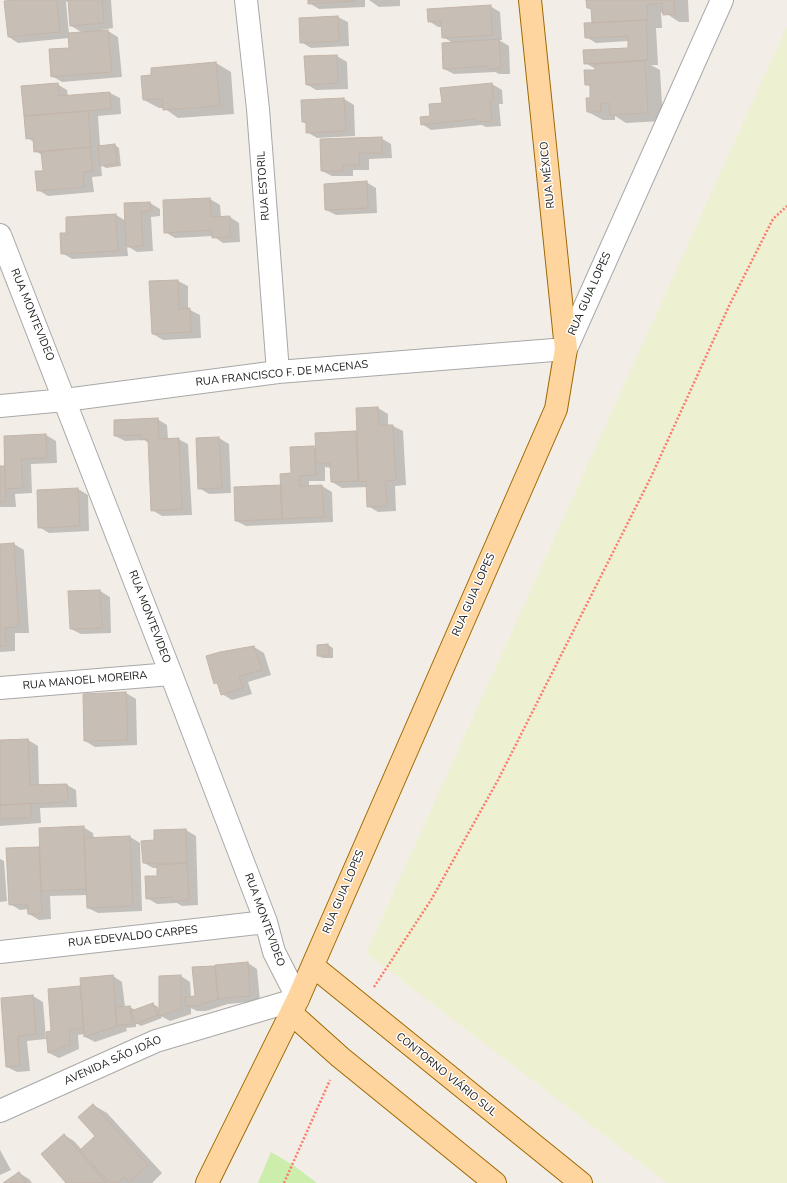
<!DOCTYPE html>
<html>
<head>
<meta charset="utf-8">
<style>
	body { margin:0 }
	canvas { display:block; background:#f2eee7 }
</style>
</head>
<body>
<canvas width="787" height="1183"></canvas>
<script>
const context = document.querySelector('canvas').getContext('2d');
context.lineJoin = 'round';
function fill(path, color) { context.fillStyle = color; context.fill(path, 'evenodd'); }
const toPath = rows => new Path2D(rows.map(r => 'M' + r).join(''));
function trace(path, color, width, dash) { context.strokeStyle = color; context.lineWidth = width; context.lineCap = dash ? 'butt' : 'round'; context.setLineDash(dash || []); context.stroke(path); }
function drawText(font, color, halo, rows, align = 'center') {
  context.font = font + ' "Nunito Sans",sans-serif'; context.lineWidth = 3; context.setLineDash([]); context.textBaseline = 'middle'; context.strokeStyle = halo; context.fillStyle = color; for (const [text, x, y, turn = 0] of rows) {
    context.save(); context.translate(x, y); context.rotate((+turn || 0) * Math.PI / 180); context.textAlign = isNaN(turn) ? turn : align; if (halo) context.strokeText(text, 0, 0); context.fillText(text, 0, 0); context.restore();
  }
}
fill(toPath([
	[787,26,787,1183,667,1183,366,953]
]), '#eef0d2');
fill(toPath([
	[271,1152,293,1165,317,1183,258,1183]
]), '#ccedac');
fill(toPath([
	[26,0,111,0,113,28,101,30,101,32,108,31,118,37,122,77,62,82,52,76,70,49,69,38,18,43,9,37],
	[69,1,71,26,83,33,69,34,66,2],
	[309,0,365,0,365,7,319,9,309,3],
	[369,0,400,0,400,6,379,7],
	[587,0,688,0,689,22,679,22,664,12,661,13,662,28,656,28,658,65,651,65,660,70,663,121,626,123,615,116,615,120,603,120,588,112,591,99,591,87,586,84,596,69,585,63,630,49,629,41,596,43,586,37,593,24,592,10,588,8],
	[490,6,500,12,502,40,499,40,509,46,510,74,499,74,495,72,454,74,444,69,453,43,443,37,442,27,438,27,429,21],
	[338,17,348,22,349,46,311,48,301,42,300,19],
	[337,56,347,62,348,89,316,90,306,84],
	[216,63,231,72,234,114,178,118,164,108,159,108,144,100],
	[57,84,67,90,68,96,110,93,120,98,121,114,98,116,100,146,115,145,119,148,121,166,106,168,101,165,102,176,92,177,94,192,48,196,38,190,44,171,42,155,35,151,34,142,27,138,22,87],
	[492,84,502,90,503,104,499,104,501,126,486,127,482,125,431,130,422,124,443,104],
	[344,99,354,105,355,136,317,138,307,132,307,124,303,122],
	[381,138,391,144,392,158,369,159,369,170,353,170,353,176,332,176,322,171],
	[366,182,376,188,377,213,336,215,326,210],
	[210,199,220,205,221,217,230,217,239,223,240,242,223,243,213,236,175,238,165,232],
	[150,203,160,209,160,216,151,217,153,251,137,252,127,246,128,256,72,259,62,253,67,234,67,218,116,215,126,221],
	[178,281,188,286,188,309,200,315,201,338,163,340,153,334],
	[378,408,388,414,388,426,393,426,403,431,406,485,395,486,396,511,378,512,368,506,367,487,342,488,332,482,331,468,325,467,325,481,309,481,309,487,322,486,332,492,333,522,246,526,236,521,282,486,292,474,291,448,316,448,316,434,358,432,357,409],
	[157,419,167,425,168,439,178,439,188,444,192,515,162,516,152,510,149,443,144,440,125,441,115,436],
	[46,435,56,441,57,463,31,464,32,493,15,494,16,507,0,507,0,467,6,467],
	[219,438,229,444,231,493,209,494,199,488,197,439],
	[78,489,88,495,89,531,49,533,39,527],
	[14,544,24,550,29,633,15,633,15,651,0,652,0,545],
	[100,591,110,597,111,633,81,634,71,629],
	[328,645,333,648,333,658,323,658,318,656],
	[254,647,264,653,271,675,248,682,252,694,232,700,222,694,219,685,215,683],
	[126,693,136,699,137,745,95,747,85,741],
	[28,740,38,746,39,786,67,785,76,790,77,807,40,808,41,823,0,826,0,741],
	[83,827,93,833,94,839,130,837,140,843,142,911,98,913,88,908,88,895,50,896,51,919,39,920,29,914,29,909,20,910,10,904,8,849,41,848],
	[186,830,196,836,198,905,182,906,177,903,157,904,147,898,158,877,158,868,153,868,144,863,155,841],
	[0,859,4,861,7,901,0,902],
	[248,963,257,969,260,1001,228,1004,206,1011,197,1011,191,1008,191,1014,170,1021,161,1016,162,1018,141,1026,136,1023,136,1027,126,1028,127,1031,95,1042,85,1037,85,1034,78,1035,79,1049,59,1058,49,1053,47,1033,52,1032,49,990,81,987,113,976,122,982,125,1007,130,1007,135,1010,153,1004,158,1007,160,1013,181,976,190,982,191,997,196,997,193,968],
	[33,996,43,1002,46,1039,27,1041,30,1071,17,1072,7,1067,2,998],
	[93,1105,107,1113,162,1173,152,1183,68,1183,64,1135,74,1141,82,1150,97,1136],
	[0,1150,11,1170,0,1175],
	[19,1173,29,1179,32,1183,5,1183]
]), '#0003');
const building = toPath([
	[15,0,57,0,60,32,8,37,4,1,15,0],
	[68,0,102,0,104,23,70,26,68,0],
	[308,0,356,0,356,1,308,4,308,0],
	[586,0,674,0,675,14,663,15,662,3,647,5,648,20,592,23,591,8,587,8,586,0],
	[491,5,492,35,442,38,441,21,428,22,427,9,491,5],
	[338,16,339,41,300,43,299,18,338,16],
	[646,20,648,60,584,64,583,50,628,48,628,36,585,38,584,23,646,20],
	[108,30,112,72,51,77,49,49,69,48,68,33,108,30],
	[499,39,501,68,488,69,488,66,443,69,442,43,499,39],
	[337,55,338,83,306,85,304,56,337,55],
	[645,61,648,113,610,115,609,103,600,103,601,112,587,112,586,98,590,98,590,85,585,85,584,70,595,70,595,64,645,61],
	[216,62,220,106,163,110,162,99,143,100,141,76,151,75,151,68,216,62],
	[58,83,59,96,110,92,111,109,24,116,21,86,58,83],
	[492,83,493,99,490,99,492,121,475,122,475,119,421,125,420,117,430,116,429,104,442,103,440,88,492,83],
	[344,98,346,131,306,133,306,122,302,122,301,100,344,98],
	[88,111,91,147,34,152,33,138,26,139,24,116,88,111],
	[382,137,382,153,359,153,360,165,343,165,343,171,321,171,320,139,382,137],
	[115,144,117,164,100,166,98,146,115,144],
	[90,147,93,171,83,172,84,187,37,191,35,171,43,171,41,152,90,147],
	[367,181,368,208,325,210,324,184,367,181],
	[210,198,211,217,230,216,230,237,212,238,212,230,164,233,163,200,210,198],
	[150,202,151,211,141,212,143,246,126,247,124,203,150,202],
	[116,214,118,251,61,254,60,233,66,233,66,217,116,214],
	[178,280,179,309,190,308,191,332,152,334,149,281,178,280],
	[378,407,379,425,393,425,396,480,385,481,387,506,367,507,366,481,359,482,356,408,378,407],
	[158,418,159,439,179,438,182,509,151,511,148,439,141,440,141,435,114,436,114,420,158,418],
	[356,431,358,481,331,482,330,463,316,463,315,433,356,431],
	[46,434,47,458,21,459,23,488,5,489,4,436,46,434],
	[219,437,222,488,198,489,196,438,219,437],
	[314,446,316,475,299,476,300,486,322,485,324,517,282,519,280,474,291,473,290,447,314,446],
	[0,466,5,466,6,501,0,502,0,466],
	[281,485,282,519,235,521,234,487,281,485],
	[78,488,80,526,38,528,37,490,78,488],
	[14,543,19,627,5,628,6,646,0,646,0,544,14,543],
	[100,590,102,628,70,629,68,591,100,590],
	[328,644,329,656,317,656,317,645,328,644],
	[254,646,262,670,239,676,243,688,221,695,217,682,214,684,206,656,220,652,254,646],
	[126,692,128,740,84,741,83,694,126,692],
	[28,739,30,785,67,784,68,802,0,805,0,740,28,739],
	[31,803,31,818,0,819,0,805,31,803],
	[84,826,86,889,41,891,39,828,84,826],
	[186,829,187,863,143,863,141,841,154,840,154,830,186,829],
	[130,836,133,906,87,908,84,838,130,836],
	[39,847,42,914,28,914,27,904,9,905,6,848,39,847],
	[187,863,189,900,172,901,171,897,146,899,145,876,157,876,157,865,187,863],
	[248,962,250,996,218,999,215,965,248,962],
	[215,966,218,999,196,1006,186,1006,185,997,195,996,192,967,215,966],
	[113,975,117,1026,84,1037,80,978,113,975],
	[181,975,181,1009,159,1016,159,976,181,975],
	[80,986,84,1028,69,1030,70,1044,48,1053,46,1032,51,1031,48,989,80,986],
	[33,995,36,1034,18,1036,20,1066,6,1067,1,998,33,995],
	[153,1003,158,1015,136,1024,131,1011,153,1003],
	[130,1006,132,1024,117,1026,115,1007,130,1006],
	[93,1104,148,1165,129,1182,124,1177,117,1183,110,1183,80,1150,95,1136,78,1117,93,1104],
	[64,1134,106,1183,66,1183,41,1154,64,1134],
	[19,1172,27,1183,3,1183,19,1172]
]);
fill(building, '#c7beb6');
trace(building, '#c4b5a9', 1);
const minor = toPath([
	[246,0,258,109,278,372],
	[0,235,171,674,266,922,274,952,298,999,156,1041,0,1111],
	[0,406,65,400,278,372,566,349,722,0],
	[0,688,171,674],
	[0,952,266,922]
]);
const major = toPath([
	[313,966,581,1183],
	[291,1013,340,1057,495,1183],
	[207,1183,298,999,556,409,566,349,530,0]
]);
trace(minor, '#a8a8a8', 24);
trace(major, '#9e6900', 24);
trace(toPath([
	[374,987,431,900,498,780,651,477,729,306,773,219,787,206],
	[284,1183,330,1080]
]), '#ff796b', 2.5, [2, 2]);
trace(minor, '#fff', 22);
trace(major, '#ffd59f', 22);
drawText('11px', '#212121', '#fff', [
	["RUA MÉXICO",548,175,-96],
	["RUA ESTORIL",264,186,-94],
	["RUA GUIA LOPES",590,294,-66],
	["RUA MONTEVIDEO",32,315,68],
	["RUA FRANCISCO F. DE MACENAS",282,374,-6],
	["RUA GUIA LOPES",474,595,-66],
	["RUA MONTEVIDEO",149,617,69],
	["RUA MANOEL MOREIRA",85,681,-5],
	["RUA GUIA LOPES",344,892,-67],
	["RUA MONTEVIDEO",264,920,70],
	["RUA EDEVALDO CARPES",133,937,-6],
	["AVENIDA SÃO JOÃO",113,1061,-24],
	["CONTORNO VIÁRIO SUL",446,1075,39]
]);
</script>
</body>
</html>
